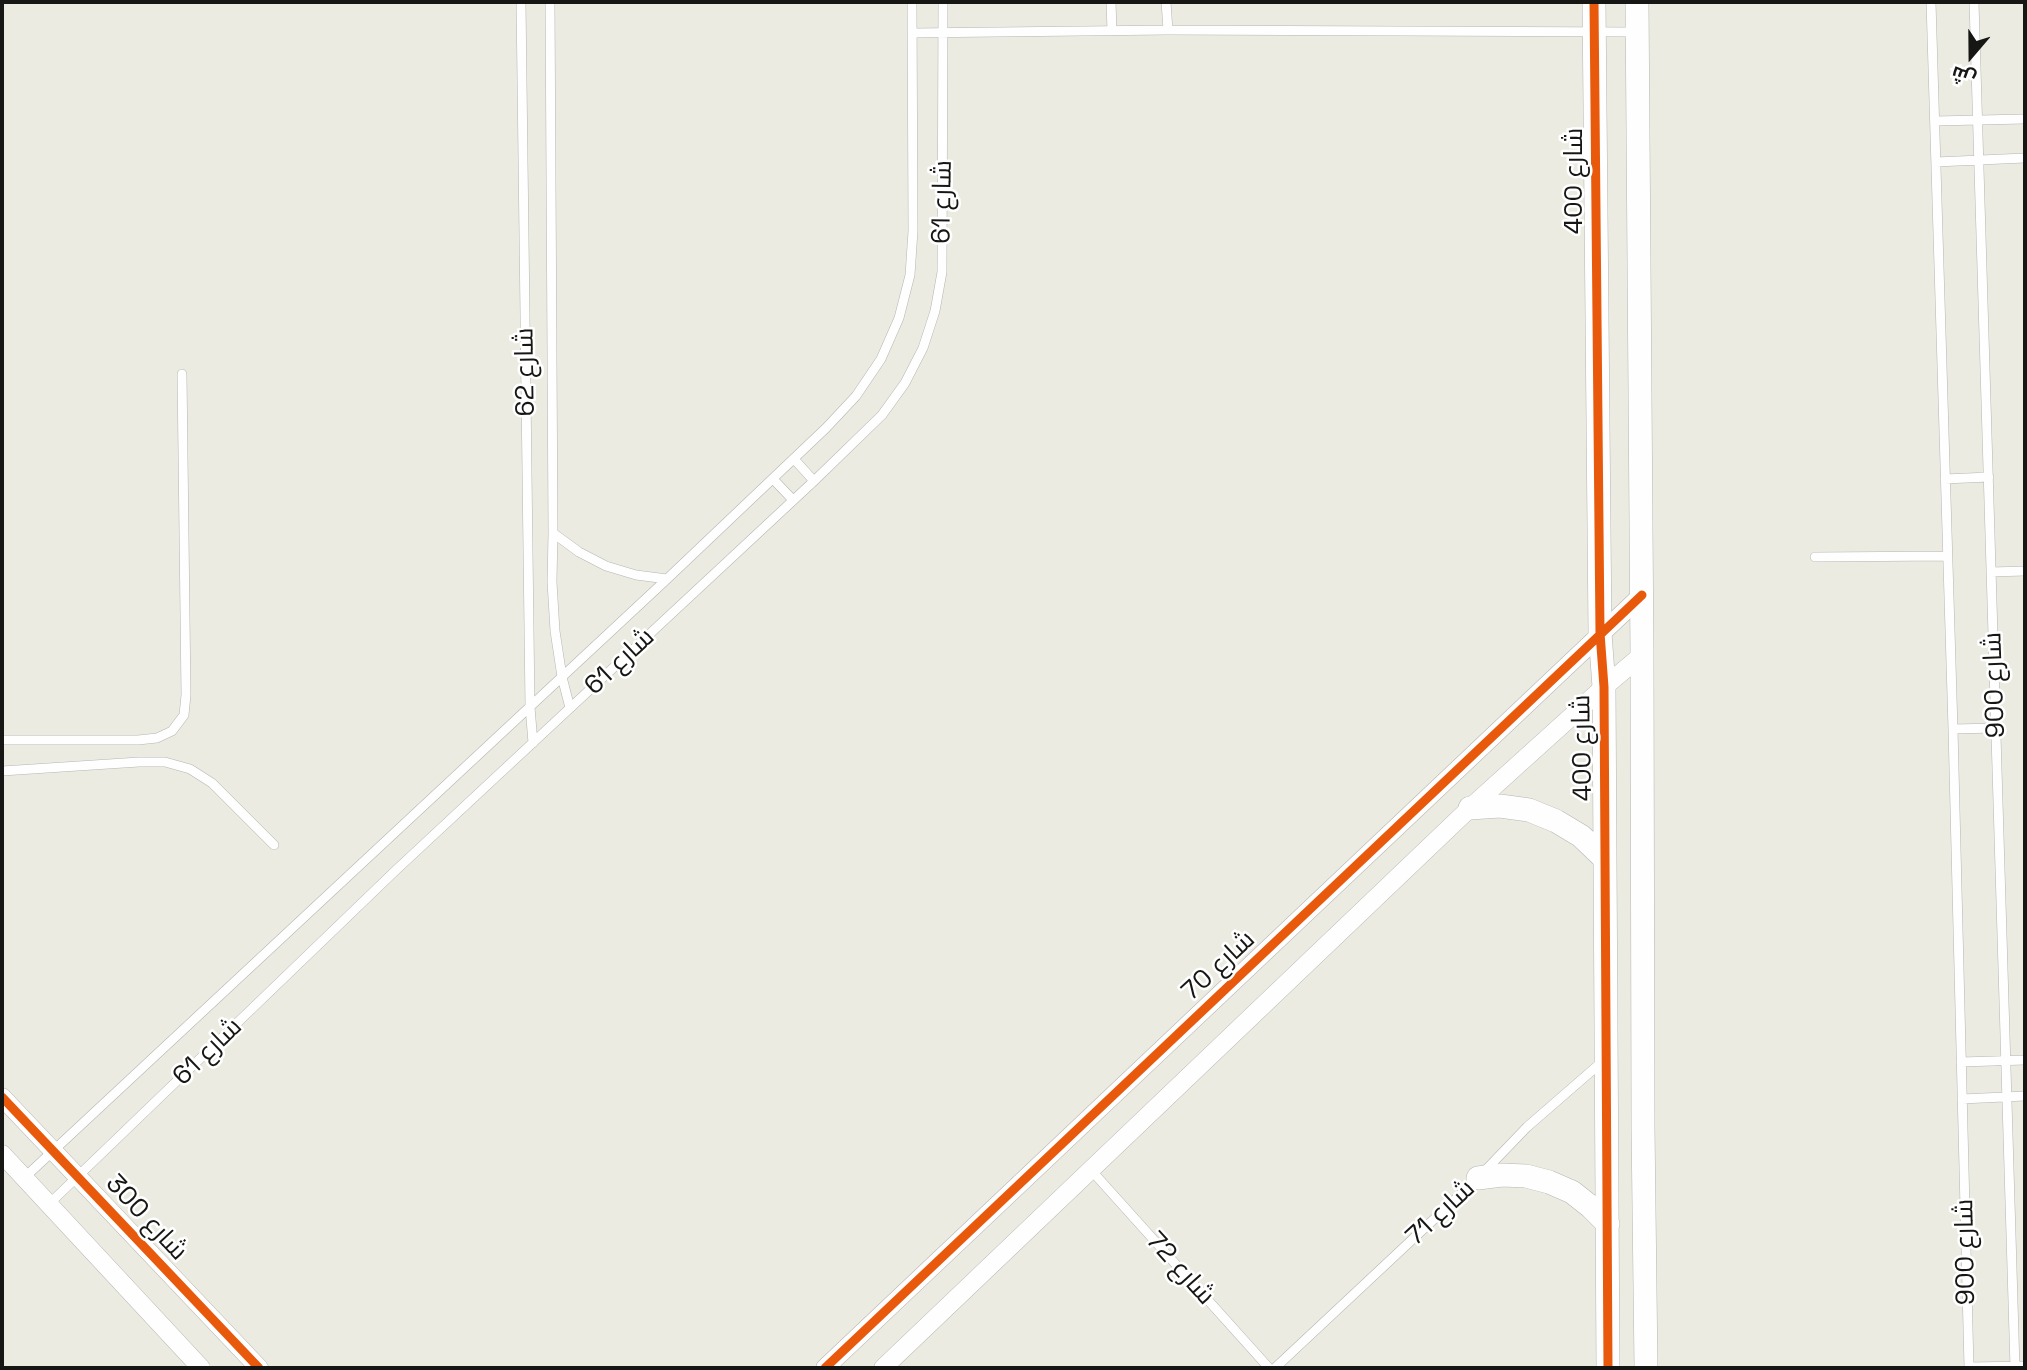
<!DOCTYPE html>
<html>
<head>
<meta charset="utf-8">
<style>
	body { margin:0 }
	#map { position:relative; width:2027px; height:1370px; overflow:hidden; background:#f9f9f5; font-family:"Space Grotesk",Cairo,sans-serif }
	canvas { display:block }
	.frame { position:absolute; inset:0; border:4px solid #161614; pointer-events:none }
	.north { position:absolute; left:1936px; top:21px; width:70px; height:70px; -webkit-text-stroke:5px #fff; paint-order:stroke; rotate:200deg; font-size:19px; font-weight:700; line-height:28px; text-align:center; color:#161614 }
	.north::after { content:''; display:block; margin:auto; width:24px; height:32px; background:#161614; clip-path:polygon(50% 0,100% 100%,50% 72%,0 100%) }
</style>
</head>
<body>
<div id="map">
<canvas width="2027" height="1370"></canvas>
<div class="frame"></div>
<div class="north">ش</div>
</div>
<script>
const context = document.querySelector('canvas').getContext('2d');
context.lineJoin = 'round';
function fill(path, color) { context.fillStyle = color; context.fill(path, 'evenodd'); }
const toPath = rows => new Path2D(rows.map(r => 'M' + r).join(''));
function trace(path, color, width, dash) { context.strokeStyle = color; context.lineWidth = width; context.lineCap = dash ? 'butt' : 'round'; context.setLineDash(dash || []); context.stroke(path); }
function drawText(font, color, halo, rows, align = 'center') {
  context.font = font + ' "Space Grotesk",Cairo,sans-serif'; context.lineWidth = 5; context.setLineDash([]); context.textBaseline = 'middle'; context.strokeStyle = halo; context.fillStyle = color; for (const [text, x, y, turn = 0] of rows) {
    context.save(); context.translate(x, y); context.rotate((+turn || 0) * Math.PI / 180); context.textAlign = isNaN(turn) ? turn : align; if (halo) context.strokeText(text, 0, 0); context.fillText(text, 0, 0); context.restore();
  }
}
fill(toPath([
	[2,2,2025,2,2025,1368,2,1368]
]), '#ecebe1');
const service = toPath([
	[521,2,530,707,533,743],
	[550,2,553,533,552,582,555,631,562,677,570,708],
	[1111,2,1112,31],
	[1166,2,1168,30],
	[1931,2,1953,729,1969,1368],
	[1974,2,2015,1368],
	[913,33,1168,30,1635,32],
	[1935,121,2025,119],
	[1936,162,2025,158],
	[794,459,814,481],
	[773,479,793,500],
	[1945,479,1989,477],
	[553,533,579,552,606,566,636,575,667,579],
	[1815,557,1947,556],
	[1991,572,2025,571],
	[1953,729,1996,728],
	[2,740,138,740,157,738,172,731,184,715,186,695,182,374],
	[2,771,139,762,165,762,190,769,212,783,274,845],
	[1961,1062,2025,1060],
	[1962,1099,2025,1096],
	[1091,1170,1269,1368],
	[24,1178,667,579,826,428,856,396,881,359,899,318,910,275,913,231,912,2],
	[48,1205,395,871,814,481,882,415,905,383,923,348,935,311,942,272,943,2],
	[1969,1367,2025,1366],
	[1275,1368,1478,1178,1527,1127,1603,1061]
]);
const minor = toPath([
	[2,1097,259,1368],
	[2,1154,201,1368],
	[825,1368,1642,595],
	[883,1368,1470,808,1604,687,1642,655]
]);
const tertiary = toPath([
	[1594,2,1600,633,1604,687,1608,1368],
	[1637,2,1642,655,1643,1127,1646,1368],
	[1470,808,1500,806,1529,810,1556,821,1581,836,1605,859],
	[1478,1178,1502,1175,1526,1176,1549,1182,1572,1192,1591,1207,1608,1224]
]);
trace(service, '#b5b5b2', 10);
trace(minor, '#b5b5b2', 19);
trace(tertiary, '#b5b5b2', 24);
trace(service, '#fefefe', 9);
trace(minor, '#fefefe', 18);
trace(tertiary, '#fefefe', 23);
trace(toPath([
	[1594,2,1600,633,1604,687,1608,1368],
	[2,1097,259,1368],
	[825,1368,1642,595]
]), '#e8590c', 9);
drawText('26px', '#161614', '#fff', [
	["شارع 400",1575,181,-90],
	["شارع 61",943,202,-89],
	["شارع 62",526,372,-91],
	["شارع 61",620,662,-43],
	["شارع 900",1995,685,-92],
	["شارع 400",1583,748,-91],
	["شارع 70",1219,966,-43],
	["شارع 61",208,1052,-44],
	["شارع 71",1441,1213,-43],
	["شارع 300",146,1218,47],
	["شارع 900",1966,1252,-91],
	["شارع 72",1180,1269,48]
]);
</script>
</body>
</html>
